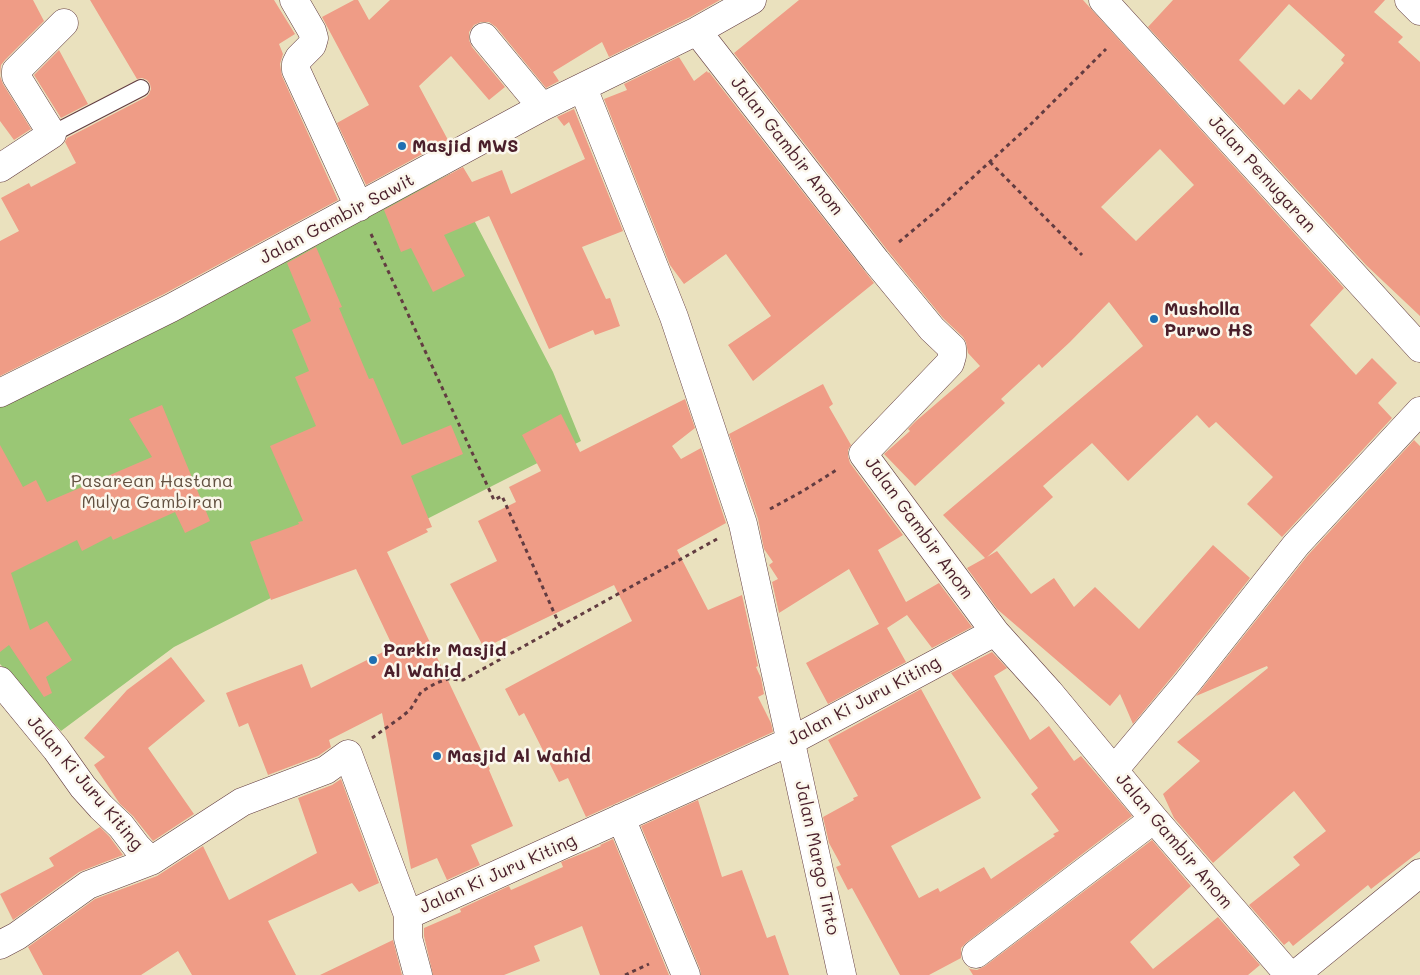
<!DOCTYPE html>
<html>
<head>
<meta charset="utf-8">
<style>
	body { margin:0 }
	canvas { display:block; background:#eae1be }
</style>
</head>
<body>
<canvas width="1420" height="975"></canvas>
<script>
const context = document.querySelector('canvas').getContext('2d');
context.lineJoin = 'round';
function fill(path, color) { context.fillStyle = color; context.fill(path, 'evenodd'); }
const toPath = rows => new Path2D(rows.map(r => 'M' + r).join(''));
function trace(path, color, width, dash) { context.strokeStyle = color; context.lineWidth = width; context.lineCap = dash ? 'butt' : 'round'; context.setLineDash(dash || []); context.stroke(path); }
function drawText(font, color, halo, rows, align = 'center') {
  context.font = font + ' Mali,sans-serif'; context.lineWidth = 5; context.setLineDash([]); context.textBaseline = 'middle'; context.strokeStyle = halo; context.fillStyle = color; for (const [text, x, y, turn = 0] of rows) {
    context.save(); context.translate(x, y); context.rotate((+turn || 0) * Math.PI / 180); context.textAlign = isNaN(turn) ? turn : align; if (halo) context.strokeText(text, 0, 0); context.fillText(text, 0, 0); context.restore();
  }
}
fill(toPath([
	[450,174,553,372,581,441,174,647,61,731,0,664,0,400]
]), '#9ac775');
fill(toPath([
	[0,0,33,0,44,21,5,60,1,65,0,76,3,84,31,129,14,140,0,121],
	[90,0,274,0,295,34,279,44,283,54,280,64,282,76,338,200,164,294,0,376,0,241,19,231,1,198,29,183,31,187,76,163,65,142,67,138,146,97,149,94,151,89,150,84,147,80,142,78,137,79],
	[354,0,358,0,369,20,390,0,720,0,690,17,609,57,602,42,553,72,559,81,546,88,496,27,489,22,481,22,474,25,469,32,469,40,472,47,505,87,489,100,451,56,419,86,448,140,366,185,337,123,369,105,322,17],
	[799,0,1083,0,1344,288,1310,325,1356,375,1372,358,1397,383,1378,403,1392,418,1282,537,1247,504,1273,477,1216,422,1209,428,1197,415,1128,481,1092,443,1043,486,1053,497,987,557,997,551,1031,594,1054,578,1074,607,1095,587,1139,629,1213,545,1250,578,1175,673,1133,724,1120,694,1110,706,997,609,967,568,985,558,943,515,1143,346,1109,302,1070,342,1042,368,1039,364,1001,399,1005,403,915,486,884,454,910,431,908,429,916,421,980,366,968,353,966,342,963,337,943,318,888,251,734,53],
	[1160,149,1194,185,1136,241,1101,207],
	[1173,0,1385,0,1374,12,1403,37,1398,42,1420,62,1420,316,1366,265,1148,27],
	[1289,4,1345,55,1341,60,1344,63,1311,100,1299,89,1284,105,1239,60],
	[59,50,88,104,61,118,34,75],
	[679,57,694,81,707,71,708,73,709,72,874,283,753,381,728,345,771,316,726,254,684,284,670,265,604,99,627,90,624,84],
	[574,109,623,231,582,247,606,299,610,298,620,326,595,335,593,330,549,349,489,216,444,235,465,276,433,292,411,248,401,252,384,210,463,167,472,182,502,170,511,194,585,159,569,122,564,126,557,117],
	[316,247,342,307,339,308,369,379,373,378,402,445,451,425,463,454,411,476,432,527,426,529,428,532,387,552,490,769,489,770,513,826,471,845,480,865,447,880,437,858,411,869,382,713,329,740,331,747,318,756,268,775,248,723,239,727,226,693,302,664,311,688,393,647,356,569,271,600,250,542,299,524,298,522,303,521,270,446,316,426,295,377,309,371,292,330,311,321,287,263],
	[823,384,833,404,829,407,851,445,848,450,848,456,850,463,903,535,878,550,906,602,939,583,972,627,932,648,907,615,887,628,906,662,828,704,806,663,879,624,849,569,779,613,772,582,778,579,769,565,773,562,764,549,758,519,729,434],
	[685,399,695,428,672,446,681,459,701,448,726,523,677,550,708,610,742,595,758,666,756,667,761,678,764,694,758,697,771,723,773,732,586,817,568,778,559,782,524,713,519,716,505,689,632,621,614,585,484,648,450,584,497,561,478,521,516,502,509,487,541,471,522,435,561,414,580,452],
	[162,405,210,521,185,533,175,512,113,540,111,536,82,551,77,540,11,573,30,630,47,621,72,660,46,677,52,693,44,697,9,645,0,652,0,445,23,487,36,480,47,502,152,457,129,419],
	[1414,440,1420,446,1420,851,1371,889,1368,885,1293,946,1289,941,1284,945,1249,905,1300,865,1293,857,1326,831,1294,791,1213,863,1174,818,1163,794,1200,761,1177,742,1268,668,1267,666,1196,696,1308,555],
	[992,652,1007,668,994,676,1030,740,1049,726,1074,761,1081,756,1132,816,967,942,961,948,961,958,929,975,900,975,852,888,848,890,836,867,841,865,829,843,823,817,854,800,853,798,858,796,828,740,921,689,981,798,891,846,919,898,938,888,940,892,984,867,991,879,1055,836,1053,834,1059,831,1031,794,1038,788,951,673],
	[171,657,205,701,148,748,194,814,153,841,133,816,120,804,94,765,105,757,84,738,127,690],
	[341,779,379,883,359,892,352,883,268,921,296,975,192,975,178,951,141,975,43,975,28,947,95,899,157,876,203,846,229,900,317,853,298,798,332,785],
	[698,800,722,877,742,870,767,938,775,935,789,975,701,975,700,969,641,826],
	[100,827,109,836,123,855,79,872,13,920,0,894,54,866,49,858],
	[613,839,669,975,600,975,582,926,534,946,540,961,504,975,433,975,424,936,424,928,461,912,460,909,509,886,511,890,563,867,561,862,601,846,600,845],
	[1152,840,1191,886,1130,942,1153,969,1218,917,1260,965,1248,975,973,975,968,967,970,969,977,970,985,966],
	[393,940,402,975,320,975]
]), '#ef9c86');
const service = toPath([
	[52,134,141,88]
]);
const minor = toPath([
	[294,0,312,31,314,38,312,45,299,58,296,64,296,70,359,207],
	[1103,0,1420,348],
	[697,31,876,261,932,329,952,348,952,356,950,363,863,454,995,632,1049,692,1154,819,1289,975],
	[484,37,542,107],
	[583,88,674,317,743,524,842,975],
	[0,168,52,134,16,76,16,71,64,23],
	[0,393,171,308,542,107,697,31,752,0],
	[0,681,56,749,83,787,101,807,121,826,137,847,151,861,242,802,326,770,348,754,408,915,408,938,418,975],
	[1114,770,1187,683,1296,545,1420,411],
	[621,818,686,975],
	[408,915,791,741,995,632],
	[0,945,17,936,88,885,151,861],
	[976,954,1154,819],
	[1295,975,1420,873]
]);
const tertiary = toPath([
	[1409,0,1420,11]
]);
trace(service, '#623c41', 18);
trace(minor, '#623c41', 29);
trace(tertiary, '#623c41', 29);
trace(toPath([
	[990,162,1082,255],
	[371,234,494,500,502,496,560,626],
	[899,242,935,212,1030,125,1106,49],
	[770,509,803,491,838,469],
	[372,738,400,718,410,710,421,692,436,683,448,679,463,680,717,539],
	[625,975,649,964]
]), '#623c41', 3, [4, 4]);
trace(service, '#fff', 16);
trace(minor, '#fff', 28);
trace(tertiary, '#fff', 28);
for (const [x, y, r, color] of [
	[402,146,5,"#1f6fb2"],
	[1154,319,5,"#1f6fb2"],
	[373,660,5,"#1f6fb2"],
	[437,756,5,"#1f6fb2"]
]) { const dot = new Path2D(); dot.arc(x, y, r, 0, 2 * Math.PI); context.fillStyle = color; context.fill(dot); trace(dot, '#fbf7ec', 2); }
drawText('bold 18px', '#4a1f2b', '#fbf7ec', [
	["Masjid MWS",412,146],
	["Musholla",1164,309],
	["Purwo HS",1164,330],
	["Parkir Masjid",383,650],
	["Al Wahid",383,671],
	["Masjid Al Wahid",447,756]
], 'left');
drawText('18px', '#4a1f2b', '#fbf7ec', [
	["Jalan Gambir Anom",787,146,52],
	["Jalan Pemugaran",1262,174,48],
	["Jalan Gambir Sawit",337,219,-28],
	["Jalan Gambir Anom",919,528,54],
	["Jalan Ki Juru Kiting",864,701,-28],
	["Jalan Ki Juru Kiting",85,783,50],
	["Jalan Gambir Anom",1174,841,50],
	["Jalan Margo Tirto",817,858,78],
	["Jalan Ki Juru Kiting",498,874,-24]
]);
drawText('18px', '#625141', '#fbf7ec', [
	["Pasarean Hastana",152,481],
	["Mulya Gambiran",152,502]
]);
</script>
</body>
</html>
